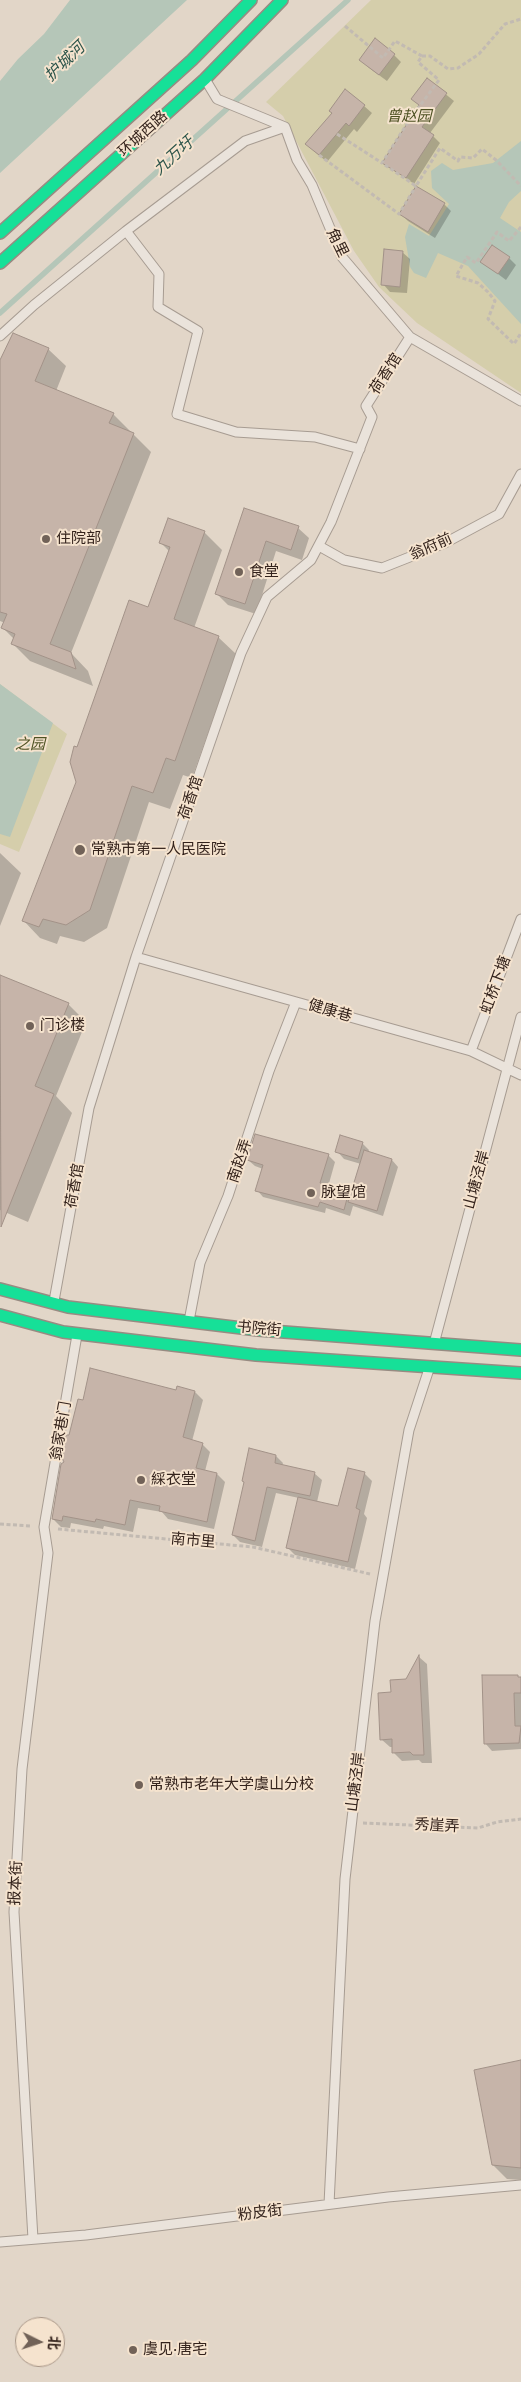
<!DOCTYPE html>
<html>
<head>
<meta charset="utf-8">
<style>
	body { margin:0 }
	#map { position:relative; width:521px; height:2382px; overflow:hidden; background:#e2d6c8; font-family:"Libre Baskerville","Noto Sans SC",serif }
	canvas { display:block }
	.north { position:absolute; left:15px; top:2317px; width:50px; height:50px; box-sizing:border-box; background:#f5e3ce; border:1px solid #a89687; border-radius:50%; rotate:94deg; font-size:14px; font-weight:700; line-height:20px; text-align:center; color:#34231c }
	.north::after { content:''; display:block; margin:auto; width:18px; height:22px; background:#716258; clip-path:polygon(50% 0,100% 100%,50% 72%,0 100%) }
</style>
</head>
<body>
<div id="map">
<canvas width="521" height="2382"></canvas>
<div class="north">北</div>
</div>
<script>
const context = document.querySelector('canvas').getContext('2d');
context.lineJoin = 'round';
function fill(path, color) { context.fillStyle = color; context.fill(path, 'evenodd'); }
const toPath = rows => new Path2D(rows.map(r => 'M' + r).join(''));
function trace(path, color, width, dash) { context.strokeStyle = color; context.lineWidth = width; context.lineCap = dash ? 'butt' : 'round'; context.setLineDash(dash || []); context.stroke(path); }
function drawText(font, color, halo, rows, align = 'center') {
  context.font = font + ' "Libre Baskerville","Noto Sans SC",serif'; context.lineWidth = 4; context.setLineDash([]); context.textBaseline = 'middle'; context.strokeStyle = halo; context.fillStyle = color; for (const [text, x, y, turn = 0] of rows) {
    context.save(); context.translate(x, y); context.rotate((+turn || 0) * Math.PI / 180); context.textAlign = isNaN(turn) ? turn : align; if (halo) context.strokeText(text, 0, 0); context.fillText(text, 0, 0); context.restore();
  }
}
fill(toPath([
	[371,0,521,0,521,393,417,323,379,287,354,251,283,116,266,102],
	[0,684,67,734,19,852,0,844]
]), '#d5ceab');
fill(toPath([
	[70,0,187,0,0,173,0,81,18,59,44,34],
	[521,141,521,191,509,202,500,218,521,232,521,324,468,266,438,253,426,278,414,273,410,267,405,237,409,224,429,236,449,204,432,188,431,171,442,163,453,170,493,163],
	[0,684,53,723,10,837,0,834]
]), '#b5c6b8');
fill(toPath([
	[394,55,401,62,387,81,368,67],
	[427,79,454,101,430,133,440,143,414,184,384,162,420,106,413,99],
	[364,106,372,113,357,132,354,129,327,162,314,151],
	[444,204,451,211,435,238,408,221,401,214],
	[402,252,410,259,407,293,390,292,383,284],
	[509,258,516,265,506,280,482,262],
	[48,349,66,366,56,391,113,414,151,452,71,653,88,671,93,686,30,661,12,643,14,639,3,628,5,623,0,621,0,364],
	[245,510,298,528,309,538,302,560,276,551,256,614,228,605,217,594],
	[204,532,222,550,194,628,218,637,236,654,192,778,183,775,170,809,149,802,107,928,84,942,60,936,57,944,40,938,23,920,77,782,78,748,149,608,169,551,161,543],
	[0,853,21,873,0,926],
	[0,976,68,1004,86,1022,56,1096,72,1113,28,1222,0,1210],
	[362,1143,369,1150,368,1153,392,1160,398,1167,383,1216,353,1206,350,1216,326,1208,325,1213,263,1197,257,1190,263,1169,255,1166,248,1160,328,1155,335,1162,328,1187,349,1192,352,1195,361,1164,344,1159,337,1151],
	[178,1388,195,1392,203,1400,192,1441,202,1444,210,1452,205,1471,217,1474,225,1482,214,1529,168,1519,162,1512,138,1508,133,1532,104,1526,103,1529,71,1523,70,1528,61,1527,53,1519,70,1437,83,1401,177,1391],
	[276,1456,283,1463,282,1466,314,1473,322,1480,317,1502,339,1508,364,1473,372,1481,364,1514,367,1518,355,1569,295,1555,288,1548,299,1498,276,1493,262,1547,240,1542,233,1535,245,1483,243,1481],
	[419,1657,427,1664,432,1763,422,1763,419,1760,402,1761,394,1753,393,1747,390,1747,381,1739,392,1694,407,1681],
	[521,1678,521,1749,492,1751,485,1743],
	[521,2062,521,2180,507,2179,493,2165]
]), '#0003');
trace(toPath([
	[0,313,348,0]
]), '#b5c6b8', 5.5);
const building = toPath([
	[375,38,395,54,379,75,359,60,375,38],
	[427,78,447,93,422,127,434,135,406,178,382,163,419,105,411,99,427,78],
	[345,89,365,105,349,126,346,123,319,155,305,144,332,113,329,111,345,89],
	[416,186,445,203,428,232,399,214,416,186],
	[492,245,510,257,498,274,480,262,492,245],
	[384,249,403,251,400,287,381,285,384,249],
	[13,333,49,348,35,381,114,413,109,423,134,433,50,644,71,652,76,669,11,644,15,634,1,628,7,614,0,612,0,360,13,333],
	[244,508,299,526,291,550,266,541,245,604,215,594,244,508],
	[168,518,205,531,174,619,219,636,175,761,166,758,153,793,132,786,90,910,66,925,43,919,39,927,22,921,76,782,70,762,74,746,77,747,129,600,148,607,170,547,159,543,168,518],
	[0,975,69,1003,35,1086,54,1094,1,1227,0,975],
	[255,1134,329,1154,320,1183,349,1191,344,1210,320,1202,318,1207,255,1191,263,1165,247,1160,255,1134],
	[340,1135,363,1142,358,1159,335,1152,340,1135],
	[364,1150,392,1159,377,1211,348,1202,364,1150],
	[90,1368,176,1390,177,1386,195,1391,183,1437,203,1443,196,1468,217,1473,207,1522,159,1511,160,1506,130,1500,125,1525,96,1519,95,1522,63,1516,62,1521,52,1519,61,1464,64,1462,62,1458,66,1435,69,1435,78,1399,83,1400,90,1368],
	[249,1448,276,1455,275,1463,315,1472,310,1496,267,1487,255,1541,232,1535,244,1482,242,1481,249,1448],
	[348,1468,365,1472,356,1508,360,1510,348,1562,286,1548,298,1497,338,1506,348,1468],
	[419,1655,424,1755,413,1755,410,1752,392,1753,392,1739,380,1740,378,1693,391,1692,390,1680,406,1679,419,1655],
	[482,1675,518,1675,518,1677,521,1677,521,1693,514,1693,515,1726,521,1726,519,1743,484,1744,482,1675],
	[521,2060,521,2168,492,2165,474,2070,521,2060]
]);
fill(building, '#c6b4a9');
trace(building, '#a29288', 1);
const lane = toPath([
	[205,79,217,99,285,127,297,160,312,185,342,257,410,337,521,401],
	[126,231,159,274,158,307,198,331,177,414,236,432,315,437,360,449],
	[0,336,34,305,126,231,245,141,285,127],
	[319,546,344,560,382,568,445,543,499,514,521,474],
	[136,957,471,1051,521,1075],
	[471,1051,521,919],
	[54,1301,89,1108,136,957,241,653,267,597,311,560,331,522,372,417,366,406,410,337],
	[189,1321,200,1263,228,1196,269,1071,296,1002],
	[435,1340,521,1017],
	[329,2204,345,1879,375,1621,409,1430,429,1369],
	[33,2239,14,1912,22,1769,48,1553,44,1527,77,1335],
	[0,2242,86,2235,388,2197,521,2185]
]);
const fast = toPath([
	[0,233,192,60,251,0],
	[0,263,205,79,282,0],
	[0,1289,68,1307,258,1330,521,1350],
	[0,1315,63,1332,256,1355,521,1373]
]);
trace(lane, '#a79c92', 11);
trace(fast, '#978b82', 14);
trace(toPath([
	[345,26,383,58,395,41,422,56,418,62,439,80,410,119,382,163,416,186,440,148,458,161,460,157,473,158,482,149,496,160,521,186],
	[422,56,430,56,448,69,458,68,479,54,505,24,521,19],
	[337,134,382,163],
	[319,155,399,214,416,186],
	[521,227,509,241,497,232,476,263,467,257,456,276,478,283,488,292,495,301,488,319,514,344,521,333],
	[0,1524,31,1526],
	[58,1529,253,1547,370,1574],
	[363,1823,478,1828,497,1822,521,1819]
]), '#c2bab2', 3, [4, 2.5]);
trace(lane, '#eae3db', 9);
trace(fast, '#16e098', 11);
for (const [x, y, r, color] of [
	[46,539,5,"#716258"],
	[239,572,5,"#716258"],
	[80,850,6,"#716258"],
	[30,1026,5,"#716258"],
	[311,1193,5,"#716258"],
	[141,1480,5,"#716258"],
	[139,1785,5,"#716258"],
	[133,2350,5,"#716258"]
]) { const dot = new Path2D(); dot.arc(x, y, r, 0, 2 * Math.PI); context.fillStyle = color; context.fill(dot); trace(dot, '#f5e3ce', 2); }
drawText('italic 15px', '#4d5122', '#f5e3ce', [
	["曾赵园",409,117],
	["之园",30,745]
]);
drawText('15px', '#34231c', '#f5e3ce', [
	["环城西路",143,134,-42],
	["角里",337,243,64],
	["荷香馆",386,374,-57],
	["翁府前",431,547,-24],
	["荷香馆",191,798,-71],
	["虹桥下塘",496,985,-70],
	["健康巷",330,1011,16],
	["南赵弄",240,1161,-71],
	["山塘泾岸",477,1180,-75],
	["荷香馆",75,1186,-80],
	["书院街",259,1329,5],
	["翁家巷门",61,1431,-80],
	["南市里",193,1541,5],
	["山塘泾岸",356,1782,-83],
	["秀崖弄",437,1826,3],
	["报本街",16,1883,-87],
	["粉皮街",260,2213,-7]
]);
drawText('15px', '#34231c', '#f5e3ce', [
	["住院部",56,539],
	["食堂",249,572],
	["常熟市第一人民医院",91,850],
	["门诊楼",40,1026],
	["脉望馆",321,1193],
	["綵衣堂",151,1480],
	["常熟市老年大学虞山分校",149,1785],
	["虞见·唐宅",143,2350]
], 'left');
drawText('italic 16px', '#2b544a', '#f5e3ce', [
	["护城河",65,62,-44],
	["九万圩",174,156,-42]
]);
</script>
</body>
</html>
